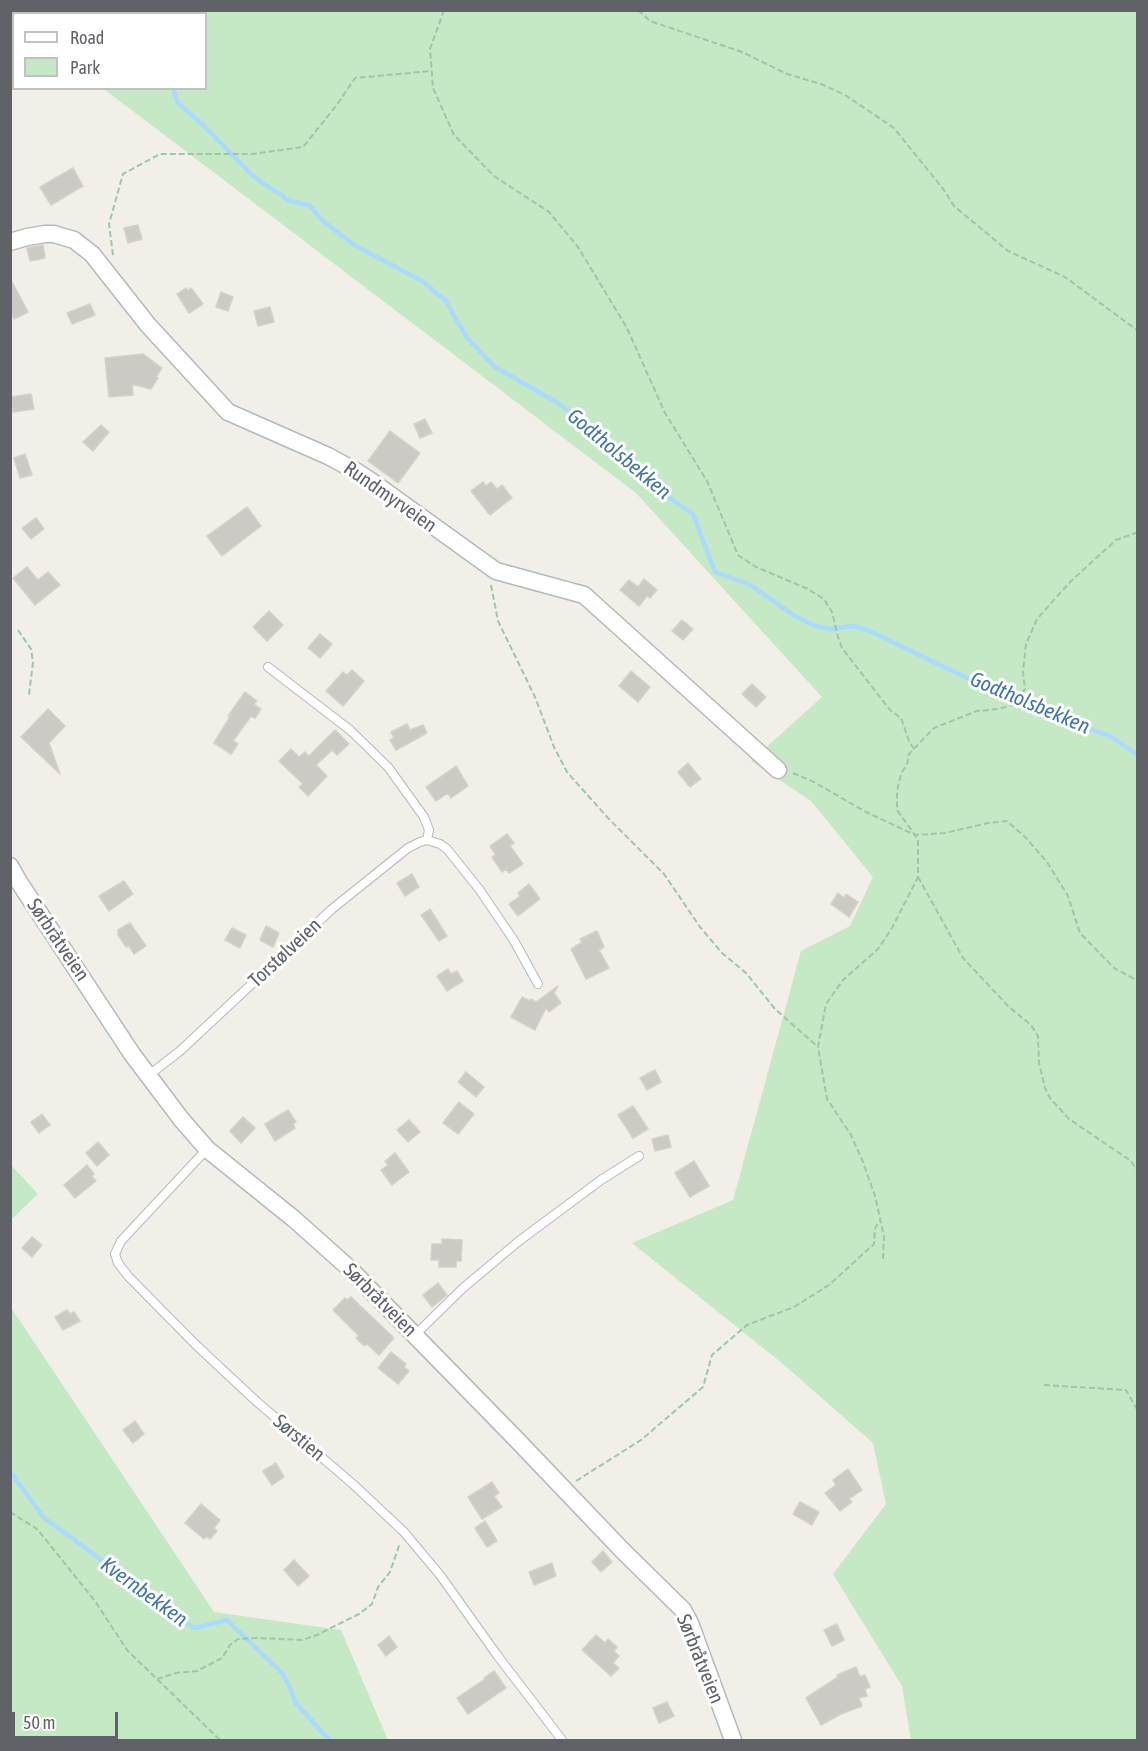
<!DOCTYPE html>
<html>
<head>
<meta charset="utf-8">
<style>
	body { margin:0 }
	#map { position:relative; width:1148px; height:1751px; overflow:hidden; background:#f1efe8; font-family:"Asap Condensed",sans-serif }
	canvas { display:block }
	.frame { position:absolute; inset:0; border:12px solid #5f6368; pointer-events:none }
	.legend { position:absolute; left:12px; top:12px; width:195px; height:78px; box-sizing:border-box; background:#fff; border:2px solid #bfc1c3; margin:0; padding:8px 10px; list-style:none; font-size:18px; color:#5f6368 }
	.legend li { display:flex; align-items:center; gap:12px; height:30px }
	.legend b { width:30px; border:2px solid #bfc1c3 }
	.scale { position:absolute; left:12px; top:1712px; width:106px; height:27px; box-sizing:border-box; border:3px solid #5f6368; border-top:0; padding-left:8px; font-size:18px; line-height:21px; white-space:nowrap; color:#5f6368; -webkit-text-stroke:4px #fff; paint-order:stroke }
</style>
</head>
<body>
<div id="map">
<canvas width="1148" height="1751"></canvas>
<div class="frame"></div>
<ul class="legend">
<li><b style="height:8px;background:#fff"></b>Road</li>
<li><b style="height:16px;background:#c5e8c5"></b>Park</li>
</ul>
<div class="scale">50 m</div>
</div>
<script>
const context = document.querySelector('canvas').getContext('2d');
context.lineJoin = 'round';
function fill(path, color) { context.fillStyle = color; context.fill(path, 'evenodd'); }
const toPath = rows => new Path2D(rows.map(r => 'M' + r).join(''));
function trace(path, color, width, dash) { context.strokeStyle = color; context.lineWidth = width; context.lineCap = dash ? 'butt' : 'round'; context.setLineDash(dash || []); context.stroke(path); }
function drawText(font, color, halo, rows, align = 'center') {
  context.font = font + ' "Asap Condensed",sans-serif'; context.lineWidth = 6; context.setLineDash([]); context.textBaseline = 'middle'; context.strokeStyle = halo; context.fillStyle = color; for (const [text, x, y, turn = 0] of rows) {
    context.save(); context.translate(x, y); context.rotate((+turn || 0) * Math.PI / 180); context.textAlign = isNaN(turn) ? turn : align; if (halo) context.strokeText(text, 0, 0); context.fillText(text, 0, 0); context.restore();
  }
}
fill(toPath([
	[10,11,1137,11,1137,1740,911,1740,902,1686,833,1574,886,1504,873,1443,783,1364,632,1243,733,1200,801,951,850,926,873,877,811,801,751,761,822,697,636,493,104,89,206,88,206,14,14,14,13,66,11,66],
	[11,1165,38,1194,11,1220],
	[10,1306,214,1612,341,1630,388,1740,11,1740]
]), '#c5e8c5');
trace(toPath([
	[10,13,14,14],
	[173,88,177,102,203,125,253,176,288,200,310,206,323,221,354,245,422,281,445,300,467,338,495,367,558,403,613,445,637,476,693,514,715,572,751,585,793,615,815,626,830,629,854,626,872,632,969,679,1053,716,1110,736,1138,755],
	[10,1471,43,1517,194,1628,227,1620,282,1673,289,1685,295,1702,329,1740]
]), '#aadaff', 4.5);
const building = toPath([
	[73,168,83,186,51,205,40,187,73,168],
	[138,225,142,239,128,243,124,228,138,225],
	[43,245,45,258,30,261,27,248,43,245],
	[10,278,28,312,14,319,10,312,10,278],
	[186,288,188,291,191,288,203,304,189,313,177,294,186,288],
	[221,292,233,297,228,311,216,307,221,292],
	[90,304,95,315,72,324,67,313,90,304],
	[270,307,274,322,258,326,254,311,270,307],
	[143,354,162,368,156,377,158,378,151,389,132,384,133,395,109,397,105,358,143,354],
	[31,394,34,409,13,412,11,397,31,394],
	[425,419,432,433,420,438,414,424,425,419],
	[101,425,109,432,93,451,83,442,101,425],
	[390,431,420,453,398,483,368,461,390,431],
	[25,454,32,475,20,478,14,458,25,454],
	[483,482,486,486,491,482,497,489,502,485,512,498,490,515,471,491,483,482],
	[247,507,261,526,222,556,207,536,247,507],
	[36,518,44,529,31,539,22,528,36,518],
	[27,567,38,580,48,572,60,585,35,605,13,578,27,567],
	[644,579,657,590,650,598,647,596,639,606,620,590,629,580,638,587,644,579],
	[269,611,283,625,267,641,253,627,269,611],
	[682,620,693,629,683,640,672,631,682,620],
	[320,634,332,644,320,658,308,648,320,634],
	[352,670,364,681,343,706,326,691,343,672,347,675,352,670],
	[631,671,650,687,638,702,619,686,631,671],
	[752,684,766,697,756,707,742,694,752,684],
	[245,692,257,701,254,704,261,709,255,718,251,716,233,741,238,744,231,754,214,743,231,715,228,716,245,692],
	[48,709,65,726,49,743,60,774,21,737,48,709],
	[407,724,410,730,423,725,427,733,396,750,390,740,394,738,391,732,407,724],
	[335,730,349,744,337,755,332,750,316,765,327,776,308,796,299,787,303,784,279,761,291,749,299,757,305,752,309,756,335,730],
	[688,763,701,779,690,787,678,772,688,763],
	[456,766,468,786,451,798,448,793,436,801,426,787,456,766],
	[507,834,514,843,510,846,523,864,509,873,506,869,502,872,492,857,496,855,490,846,507,834],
	[412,874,419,887,405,896,397,883,412,874],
	[124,881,133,894,109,911,99,896,124,881],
	[529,884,540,899,518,916,509,904,520,896,518,893,529,884],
	[838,893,844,898,846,894,858,902,849,917,831,904,838,893],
	[430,909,447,936,439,941,421,915,430,909],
	[130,923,146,946,134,954,129,946,126,947,118,935,118,930,130,923],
	[266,926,279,933,273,947,260,940,266,926],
	[232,928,246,935,240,948,225,940,232,928],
	[597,931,604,947,599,950,609,968,586,979,571,949,582,942,580,939,597,931],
	[448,969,451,974,457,971,463,981,447,991,437,976,448,969],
	[558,986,554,993,561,1003,549,1012,546,1008,535,1030,511,1017,522,997,530,1001,531,999,536,1002,558,986],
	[655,1070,661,1082,647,1090,640,1078,655,1070],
	[466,1072,484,1087,476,1097,458,1082,466,1072],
	[459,1102,474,1114,458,1134,443,1123,459,1102],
	[633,1106,648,1129,633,1138,618,1115,633,1106],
	[288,1110,296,1122,293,1124,295,1128,275,1141,265,1124,288,1110],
	[42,1114,50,1125,39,1133,31,1122,42,1114],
	[243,1117,255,1128,241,1143,230,1131,243,1117],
	[409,1120,420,1132,408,1142,397,1130,409,1120],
	[668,1135,671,1147,655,1151,652,1139,668,1135],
	[98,1142,109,1155,97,1166,86,1153,98,1142],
	[395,1153,409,1172,392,1185,381,1170,388,1165,385,1161,395,1153],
	[694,1161,709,1186,690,1197,675,1173,694,1161],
	[87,1165,94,1174,92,1176,96,1181,75,1198,64,1185,87,1165],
	[32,1237,42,1245,32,1257,22,1248,32,1237],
	[442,1239,462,1240,461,1261,456,1261,456,1267,439,1267,439,1260,431,1260,432,1244,442,1244,442,1239],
	[438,1283,447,1295,432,1307,423,1295,438,1283],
	[351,1297,394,1338,379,1355,367,1344,364,1346,356,1338,359,1336,333,1310,345,1298,347,1300,351,1297],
	[67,1310,70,1314,74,1312,80,1321,63,1330,55,1317,67,1310],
	[391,1352,406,1364,404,1367,409,1371,398,1384,378,1368,391,1352],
	[135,1421,144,1434,133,1443,123,1430,135,1421],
	[276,1463,284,1477,272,1485,263,1471,276,1463],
	[848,1469,862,1490,849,1499,852,1502,840,1511,825,1493,836,1485,833,1480,848,1469],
	[492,1482,499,1493,494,1496,502,1507,482,1519,468,1497,492,1482],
	[800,1502,819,1512,812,1525,793,1514,800,1502],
	[201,1504,220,1520,214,1528,217,1531,210,1539,207,1536,204,1539,185,1523,201,1504],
	[485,1521,497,1541,487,1547,475,1528,485,1521],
	[603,1551,612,1562,601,1572,592,1562,603,1551],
	[294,1560,309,1576,298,1586,284,1570,294,1560],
	[552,1563,556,1576,534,1585,529,1572,552,1563],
	[837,1624,844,1640,832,1646,824,1630,837,1624],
	[596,1635,605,1643,608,1639,617,1647,614,1651,619,1656,613,1663,619,1668,611,1676,582,1650,596,1635],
	[389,1636,397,1647,386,1656,378,1645,389,1636],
	[856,1667,860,1677,865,1675,870,1687,865,1689,867,1696,859,1698,862,1706,841,1714,821,1725,806,1698,838,1677,837,1675,856,1667],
	[494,1671,506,1688,468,1714,457,1698,485,1679,484,1678,494,1671],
	[667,1702,674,1716,659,1723,653,1708,667,1702]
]);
fill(building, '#cccac5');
trace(building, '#d6d1c6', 1.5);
const service = toPath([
	[268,667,350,730,388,767,424,817,429,830,427,840],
	[149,1075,180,1051,332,909,408,848,420,842,427,840,440,844,447,849,479,889,513,939,538,984],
	[207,1149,121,1241,115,1254,118,1263,128,1276,195,1344,256,1401,354,1485,404,1532,440,1575,497,1655,562,1740],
	[415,1335,463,1288,519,1241,601,1180,639,1156]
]);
const minor = toPath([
	[10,242,27,237,45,234,54,234,74,240,92,254,148,325,228,412,328,456,354,470,371,481,496,571,584,595,778,770],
	[10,866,19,882,132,1054,181,1119,207,1149,294,1219,350,1269,518,1441,622,1550,683,1610,690,1623,733,1740]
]);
trace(service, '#b5b8bc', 10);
trace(minor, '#b5b8bc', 19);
trace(toPath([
	[444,10,430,49,433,88,454,135,494,176,549,212,578,247,627,328,665,413,707,481,738,555,756,567,808,589,824,599,832,612,838,637,842,648,890,710,901,718,909,741,914,749],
	[638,10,650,21,742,52,787,74,821,84,845,95,894,128,944,190,954,206,1008,251,1065,277,1138,331],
	[113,255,109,224,123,174,160,154,253,154,303,147,336,106,355,78,431,71],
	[491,585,498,621,535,697,554,747,567,772,608,818,664,874,700,927,722,953,746,973,775,1009,818,1047],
	[18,630,31,649,33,662,29,695],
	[793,773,812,781,866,812,915,835,945,833,988,823,1007,821,1026,838,1047,862,1068,896,1080,933,1114,968,1138,981],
	[918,877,963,958,1009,1007,1031,1025,1038,1036,1039,1063,1045,1088,1050,1098,1069,1119,1131,1161,1138,1172],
	[883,1259,884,1236,875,1196,863,1162,851,1135,827,1099,818,1047,826,1004,843,980,878,949,892,928,918,877,918,841,915,835,897,810,897,791,901,774,907,764,909,754,934,728,977,711,998,709,1012,705,1025,689,1023,672,1026,644,1037,619,1071,581,1116,540,1138,532],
	[1044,1385,1126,1390,1138,1411],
	[576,1481,641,1440,703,1387,712,1355,747,1325,794,1307,829,1285,874,1244,875,1228,880,1221],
	[10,1512,37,1529,95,1601,127,1650,220,1740],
	[157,1679,176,1673,197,1671,222,1658,230,1645,238,1639,258,1638,302,1640,317,1635,359,1614,372,1604,378,1587,390,1572,400,1543]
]), '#9cc7a9', 2, [6, 3]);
trace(service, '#fff', 8);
trace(minor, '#fff', 16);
drawText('20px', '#5f6368', '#fff', [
	["Rundmyrveien",390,497,35],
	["Sørbråtveien",58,940,56],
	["Torstølveien",285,953,-43],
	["Sørbråtveien",380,1300,45],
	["Sørstien",299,1438,40],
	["Sørbråtveien",700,1659,68]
]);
drawText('italic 21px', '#4174aa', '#fff', [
	["Godtholsbekken",619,454,40],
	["Godtholsbekken",1030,703,23],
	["Kvernbekken",144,1592,36]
]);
</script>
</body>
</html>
